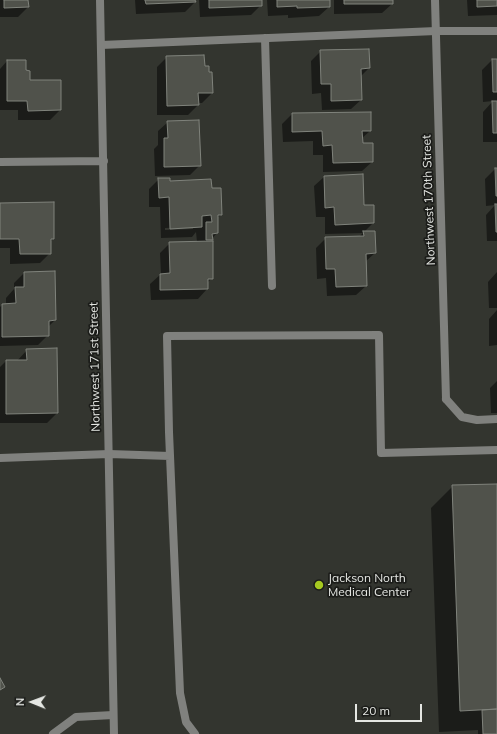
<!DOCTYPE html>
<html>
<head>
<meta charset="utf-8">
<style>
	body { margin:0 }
	#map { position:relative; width:497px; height:734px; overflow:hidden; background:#33352f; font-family:Mulish,sans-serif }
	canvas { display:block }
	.north { position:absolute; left:12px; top:682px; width:40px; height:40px; -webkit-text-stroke:3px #1b1c19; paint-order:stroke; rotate:271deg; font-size:11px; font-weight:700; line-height:16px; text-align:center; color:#e5e7e3 }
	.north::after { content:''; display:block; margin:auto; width:14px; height:18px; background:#e5e7e3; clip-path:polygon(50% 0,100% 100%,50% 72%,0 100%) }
	.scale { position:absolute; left:355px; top:704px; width:67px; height:18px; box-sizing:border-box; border:2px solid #e5e7e3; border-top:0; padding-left:5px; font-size:12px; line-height:14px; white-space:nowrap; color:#e5e7e3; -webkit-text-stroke:3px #1b1c19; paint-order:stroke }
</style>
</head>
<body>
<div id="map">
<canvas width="497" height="734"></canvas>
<div class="north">N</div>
<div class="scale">20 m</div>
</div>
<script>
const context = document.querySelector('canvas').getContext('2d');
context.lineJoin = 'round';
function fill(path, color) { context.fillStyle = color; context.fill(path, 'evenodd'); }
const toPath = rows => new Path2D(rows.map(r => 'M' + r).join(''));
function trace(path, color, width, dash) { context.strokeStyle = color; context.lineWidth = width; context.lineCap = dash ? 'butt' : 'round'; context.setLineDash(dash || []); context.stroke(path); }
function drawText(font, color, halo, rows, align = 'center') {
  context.font = font + ' Mulish,sans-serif'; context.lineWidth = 3.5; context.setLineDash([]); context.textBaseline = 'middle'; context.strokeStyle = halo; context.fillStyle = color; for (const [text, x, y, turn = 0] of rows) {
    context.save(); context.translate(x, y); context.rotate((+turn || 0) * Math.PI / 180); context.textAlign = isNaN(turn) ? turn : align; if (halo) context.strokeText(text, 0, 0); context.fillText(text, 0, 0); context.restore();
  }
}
fill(toPath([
	[0,0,27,0,28,7,18,17,0,17],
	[135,0,194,0,195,2,185,12,136,14],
	[199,0,261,0,261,5,251,15,200,17],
	[267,0,329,0,329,7,319,16,288,18,288,15,268,16],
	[334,0,392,0,392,4,382,13,334,14],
	[467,0,497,0,497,15,468,16],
	[321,51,369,68,360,77,361,100,351,109,322,110,321,93,312,94,311,61],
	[167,57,204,67,212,93,202,103,198,103,198,105,188,115,157,115,157,67],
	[492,60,497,60,497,142,483,142,483,112,493,101,483,102,482,70],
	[7,61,25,71,29,81,60,110,50,120,18,120,18,110,0,110,0,69],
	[292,114,370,131,361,139,362,145,372,162,362,171,323,172,323,155,313,155,313,141,283,142,282,124],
	[168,122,200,165,190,175,155,176,154,149,158,145,158,131],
	[495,169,497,169,497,241,487,241,486,215,495,205,486,206,485,179],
	[324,177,363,206,373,223,364,232,375,253,365,262,366,286,356,295,327,296,326,278,317,279,316,248,326,238,359,237,363,233,325,234,325,217,316,217,314,186],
	[159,179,211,190,221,215,217,218,217,233,209,242,212,278,207,283,207,289,198,299,151,300,150,284,161,274,160,253,170,243,197,242,196,232,192,237,161,238,160,207,149,207,149,189],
	[193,227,193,229,165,230,165,228],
	[0,204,53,239,50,242,50,253,40,263,10,264,10,248,0,248],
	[497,272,497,308,489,308,488,282],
	[24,273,55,320,48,327,48,335,38,345,0,346,0,307,2,305,6,305,6,298,14,289,14,283],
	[497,310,497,345,489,346,489,319],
	[27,350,57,413,47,423,0,423,0,367,6,361,17,361],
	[497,381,497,413,491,413,490,388],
	[497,485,497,734,478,734,478,730,439,732,431,508,453,486]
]), '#0007');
const building = toPath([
	[4,0,28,0,29,7,4,8,4,0],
	[145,0,195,0,196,2,146,4,145,0],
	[209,0,262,0,262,6,209,8,209,0],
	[277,0,330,0,330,7,297,8,297,6,277,7,277,0],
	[344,0,393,0,393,4,344,4,344,0],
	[477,0,497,0,497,6,477,7,477,0],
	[369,49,370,68,361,69,362,100,331,101,331,84,321,84,320,50,369,49],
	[204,55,205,66,209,66,209,72,212,72,213,93,198,93,199,105,167,106,166,56,204,55],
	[492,59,497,59,497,92,493,92,492,59],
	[7,60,26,60,26,70,30,71,30,80,61,80,61,110,28,111,27,101,7,101,7,60],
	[492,101,497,101,497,133,493,133,492,101],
	[371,112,371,131,362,131,363,143,373,143,373,162,333,163,332,145,323,146,322,131,292,132,292,113,371,112],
	[199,120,201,166,164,167,164,138,168,138,167,121,199,120],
	[495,168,497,168,497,196,496,196,495,168],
	[363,174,364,205,374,205,374,223,335,225,334,207,325,208,324,176,363,174],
	[158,178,170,178,170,181,211,179,212,188,221,188,222,215,218,215,218,233,212,234,213,240,206,240,206,222,212,222,211,215,202,216,202,227,170,229,169,197,159,198,158,178],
	[54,202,54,239,51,239,51,254,20,254,19,239,0,239,0,203,54,202],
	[495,204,497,204,497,232,496,232,495,204],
	[363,231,375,231,376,253,366,254,367,286,336,287,335,269,326,269,325,237,364,236,363,231],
	[213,241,213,279,208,279,208,289,160,290,160,274,170,273,169,242,213,241],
	[55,271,56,320,49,321,49,336,2,337,2,304,16,303,15,287,24,287,24,272,55,271],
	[57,348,58,413,6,414,6,360,27,360,26,349,57,348],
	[497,484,497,709,460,711,452,485,497,484],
	[0,678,5,687,0,690,0,678],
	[497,709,497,734,483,734,482,710,497,709]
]);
fill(building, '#50524b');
trace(building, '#80837c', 1);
trace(toPath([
	[265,38,272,286],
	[101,45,436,31,497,31],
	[446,399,462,417,477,420,497,419],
	[0,458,109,454,170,456],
	[53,734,76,717,113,715],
	[195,734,186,722,180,693,169,432,167,336,379,335,381,453,497,450]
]), '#80817e', 8);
trace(toPath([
	[100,0,114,734],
	[435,0,446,399],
	[0,162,104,161]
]), '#80817e', 8);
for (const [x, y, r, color] of [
	[319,585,5,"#a6c820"]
]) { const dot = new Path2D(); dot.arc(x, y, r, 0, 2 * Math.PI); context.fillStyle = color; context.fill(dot); trace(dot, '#1b1c19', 1.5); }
drawText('12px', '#e5e7e3', '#1b1c19', [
	["Northwest 170th Street",429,200,-92],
	["Northwest 171st Street",95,367,-91]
]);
drawText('12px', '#e5e7e3', '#1b1c19', [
	["Jackson North",328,578],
	["Medical Center",328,592]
], 'left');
</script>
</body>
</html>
